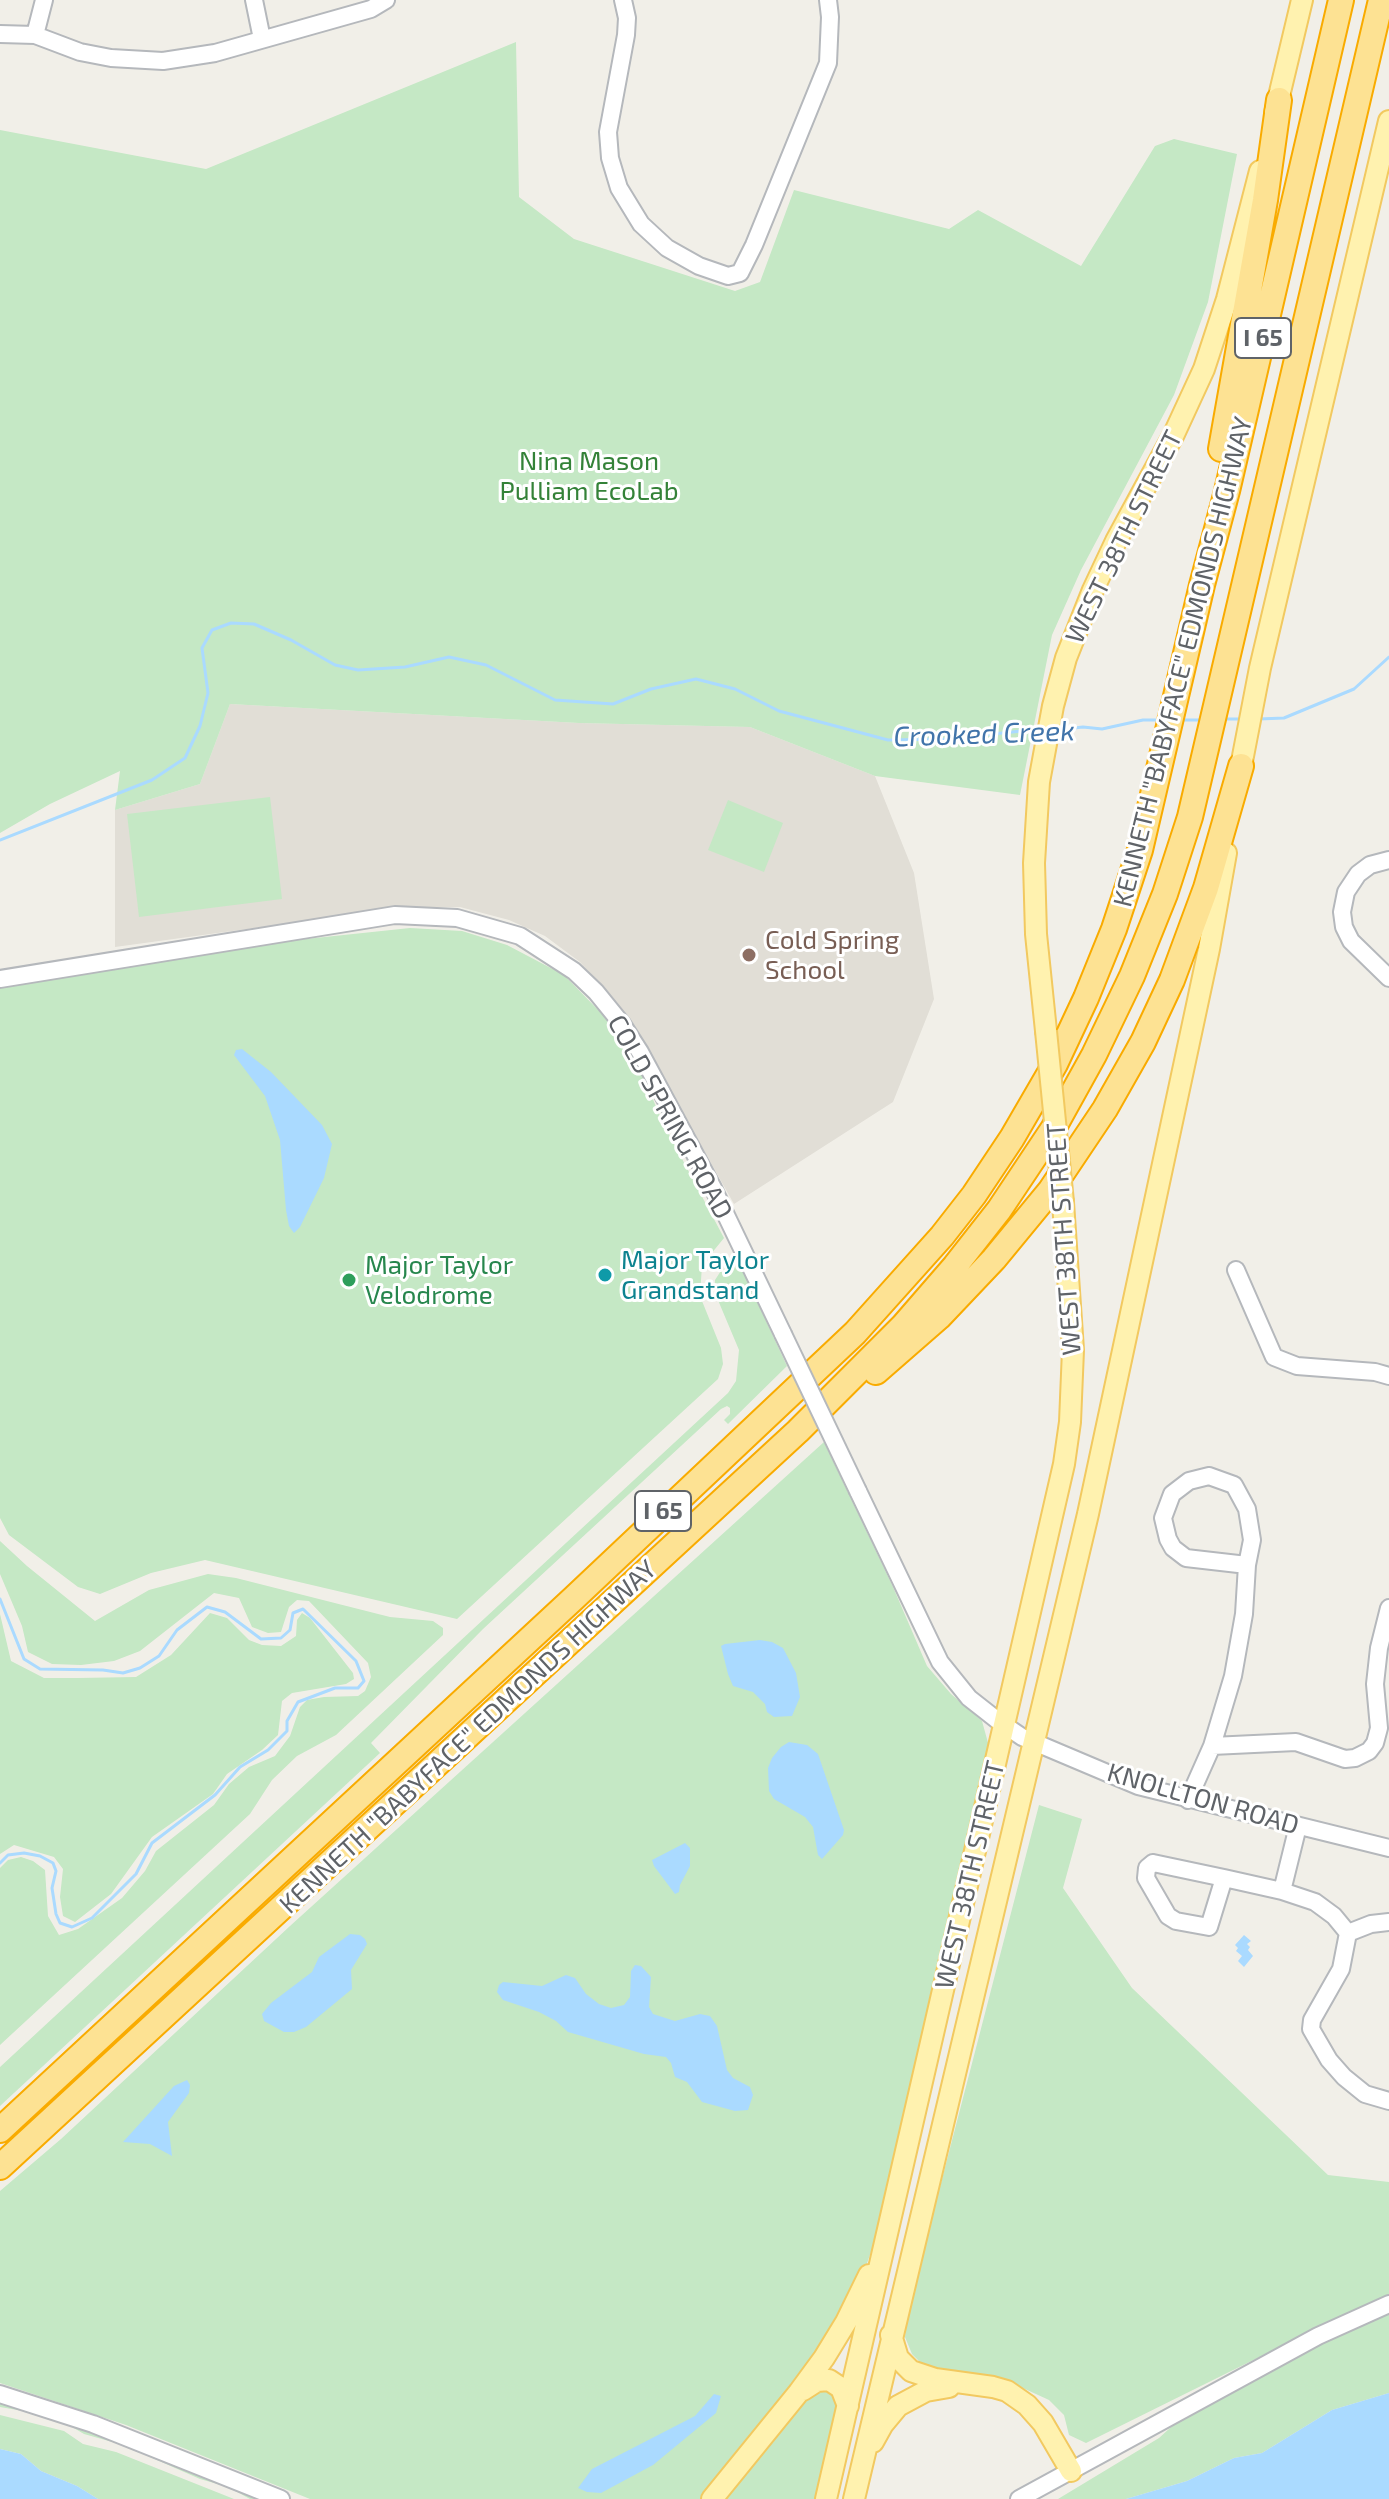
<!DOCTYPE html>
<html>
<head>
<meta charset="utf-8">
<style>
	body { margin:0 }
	canvas { display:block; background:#f1efe8 }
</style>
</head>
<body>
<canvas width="1389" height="2499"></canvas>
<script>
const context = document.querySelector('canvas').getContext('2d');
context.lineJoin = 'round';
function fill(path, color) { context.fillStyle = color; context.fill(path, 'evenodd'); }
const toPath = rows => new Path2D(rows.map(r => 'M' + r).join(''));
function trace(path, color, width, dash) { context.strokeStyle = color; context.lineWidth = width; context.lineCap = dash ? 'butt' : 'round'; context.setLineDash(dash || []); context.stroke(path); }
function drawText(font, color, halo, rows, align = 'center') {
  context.font = font + ' "Exo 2",sans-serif'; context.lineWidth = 6; context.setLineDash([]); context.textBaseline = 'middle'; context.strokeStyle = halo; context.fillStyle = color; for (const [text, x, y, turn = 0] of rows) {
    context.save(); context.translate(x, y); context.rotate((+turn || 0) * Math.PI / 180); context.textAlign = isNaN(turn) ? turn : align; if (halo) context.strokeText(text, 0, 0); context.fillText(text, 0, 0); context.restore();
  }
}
fill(toPath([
	[230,704,579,723,750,727,875,776,914,873,934,999,893,1102,734,1204,629,1017,580,962,545,936,509,920,460,907,408,907,115,947,115,810,200,784]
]), '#e1ded6');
fill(toPath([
	[516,42,519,197,574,239,735,291,760,282,794,190,949,229,978,210,1081,266,1155,146,1174,139,1237,154,1208,302,1174,395,1081,570,1052,635,1020,795,875,776,750,727,579,723,230,704,200,784,115,810,120,771,50,804,0,833,0,130,206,169],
	[270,797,282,899,139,917,127,814],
	[728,800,783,823,764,872,708,850],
	[410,928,462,931,507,945,564,975,607,1019,643,1076,663,1123,724,1238,702,1265,700,1296,721,1348,723,1364,718,1379,457,1619,205,1560,151,1573,100,1594,78,1587,9,1535,0,1518,0,987,287,941],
	[733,1260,738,1261,787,1366,728,1424,724,1420,730,1414,730,1408,727,1406,721,1409,483,1629,371,1743,380,1753,0,2106,0,2067,728,1393,736,1381,739,1350,715,1293,715,1280,726,1263],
	[824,1442,893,1587,927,1666,951,1694,982,1721,990,1750,877,2234,861,2281,843,2319,704,2499,310,2499,126,2425,0,2383,0,2191,61,2139,290,1926],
	[0,1541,27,1566,95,1621,149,1590,208,1574,236,1578,390,1617,433,1621,443,1628,443,1635,336,1735,297,1756,272,1780,250,1814,0,2045,0,1868,8,1860,21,1857,33,1861,45,1870,48,1916,59,1935,78,1929,122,1898,145,1871,156,1851,214,1805,229,1784,249,1767,275,1756,290,1736,300,1707,307,1700,324,1697,358,1696,365,1691,371,1677,368,1663,309,1601,297,1600,289,1607,281,1632,268,1633,252,1627,239,1598,214,1593,140,1651,114,1661,81,1665,52,1664,28,1652,22,1626,0,1574],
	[210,1613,227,1618,249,1640,262,1645,281,1646,296,1636,297,1620,302,1613,310,1618,353,1673,354,1679,346,1684,292,1693,282,1701,278,1735,262,1750,227,1774,213,1794,152,1837,111,1894,75,1922,63,1916,60,1897,63,1869,54,1857,14,1845,0,1854,0,1614,11,1661,44,1678,77,1678,136,1677,171,1655],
	[1039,1805,1082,1819,1063,1888,1132,1988,1328,2175,1389,2182,1389,2299,1330,2322,1086,2443,1069,2435,1064,2415,1049,2400,1014,2384,926,2368,912,2354,905,2337,907,2314],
	[1389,2310,1389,2393,1332,2410,1262,2453,1234,2458,1187,2481,1126,2499,1058,2499,1159,2438,1180,2419,1344,2331],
	[830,2389,839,2402,816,2499,721,2499,811,2390],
	[0,2402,59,2418,263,2499,250,2499,228,2487,200,2479,123,2445,84,2434,67,2424,35,2413,0,2407],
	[0,2415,64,2431,83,2444,116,2452,234,2499,98,2499,77,2486,41,2471,21,2454,0,2449]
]), '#c5e8c5');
fill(toPath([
	[242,1049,271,1072,322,1125,332,1144,324,1178,300,1227,294,1233,289,1226,286,1210,280,1140,265,1096,234,1055,236,1050],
	[760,1640,772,1642,783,1648,796,1673,800,1697,792,1716,774,1717,767,1712,765,1704,753,1692,733,1686,728,1674,721,1646,725,1644],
	[789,1742,807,1745,818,1754,844,1830,843,1835,822,1859,818,1855,813,1827,805,1817,774,1799,769,1791,768,1768,772,1758,781,1747],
	[685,1843,690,1848,690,1866,680,1885,679,1892,675,1894,654,1866,652,1860],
	[350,1934,360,1935,365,1939,367,1944,351,1970,352,1989,306,2027,294,2032,284,2032,264,2021,262,2014,271,2003,312,1972,319,1957],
	[1244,1935,1251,1941,1247,1944,1250,1947,1248,1950,1253,1956,1244,1967,1238,1961,1242,1956,1236,1951,1238,1948,1235,1945],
	[635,1965,641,1966,651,1977,649,2007,653,2014,675,2021,700,2014,710,2016,717,2026,727,2070,733,2078,750,2087,753,2095,748,2110,735,2111,702,2102,687,2082,675,2077,671,2063,666,2057,644,2054,568,2032,556,2021,539,2012,503,2000,497,1992,499,1985,503,1982,542,1986,566,1975,575,1978,586,1994,599,2004,611,2008,624,2005,630,1997,631,1971],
	[187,2080,190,2085,189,2093,168,2122,172,2156,150,2144,123,2142,174,2086],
	[1389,2393,1389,2499,1126,2499,1187,2481,1234,2458,1262,2453,1332,2410],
	[714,2394,721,2396,716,2413,653,2465,601,2493,587,2492,578,2488,592,2469,695,2416],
	[0,2449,21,2454,41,2471,77,2486,98,2499,0,2499]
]), '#aadaff');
trace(toPath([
	[1223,719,1244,719],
	[1259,719,1284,718,1354,689,1389,657],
	[1179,720,1204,720],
	[1056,730,1083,727,1102,729,1143,720,1160,720],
	[0,840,152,780,185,758,200,726,208,693,202,648,212,630,231,623,254,624,291,640,335,665,358,670,405,667,449,657,486,665,555,700,613,704,651,689,696,679,735,689,779,711,888,740,945,739,1041,729],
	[0,1599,24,1659,40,1669,103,1670,123,1673,140,1668,159,1656,177,1630,207,1607,225,1612,261,1639,281,1638,290,1630,293,1613,303,1609,356,1661,364,1681,358,1688,335,1688,298,1702,287,1721,287,1731,268,1750,240,1767,215,1795,152,1843,136,1874,92,1918,72,1927,60,1923,56,1914,52,1888,56,1871,53,1863,40,1856,24,1853,8,1855,0,1863]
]), '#aadaff', 3);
const minor = toPath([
	[254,0,262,39],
	[623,0,627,18,626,35,608,132,610,158,619,188,641,224,667,248,699,266,728,276,740,273,754,245,828,63,830,17,828,0],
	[0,34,35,35,80,52,111,58,163,61,215,53,371,9,386,0],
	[35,35,44,0],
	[1389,860,1370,865,1358,874,1346,892,1342,912,1344,927,1351,941,1389,978],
	[0,979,395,915,457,918,520,936,574,971,596,992,622,1024,640,1052,713,1188,783,1334],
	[1236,1270,1274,1357,1297,1366,1375,1372,1389,1376],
	[1209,1476,1234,1485,1247,1509,1252,1540,1247,1565,1186,1558,1173,1548,1168,1539,1163,1518,1172,1494,1189,1481,1209,1476],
	[858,1491,940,1662,969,1698,997,1720,1022,1737,1138,1786,1389,1848],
	[1212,1746,1296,1742,1345,1759,1355,1758,1369,1751,1375,1743,1379,1728,1375,1684,1379,1648,1389,1608],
	[1188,1800,1212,1746,1233,1676,1244,1614,1247,1565],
	[1153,1863,1224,1878,1209,1927,1176,1921,1168,1916,1146,1878,1147,1868,1153,1863],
	[1224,1878,1282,1891,1315,1902,1334,1916,1348,1933],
	[1282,1891,1298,1826],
	[1348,1933,1341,1969,1312,2020,1311,2029,1329,2060,1344,2077,1365,2094,1389,2101],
	[1348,1933,1371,1924,1389,1922],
	[0,2394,93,2424,281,2499],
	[1019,2499,1318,2336,1389,2304]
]);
const major = toPath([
	[1275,113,1302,0],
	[1238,782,1260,668,1389,121],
	[1046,1031,1036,934,1034,863,1039,782,1053,706,1066,658,1093,590,1116,541,1174,434,1204,369,1227,299,1260,171],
	[891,2335,898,2358,911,2371,935,2379,993,2387,1007,2391,1027,2405,1043,2423,1071,2471],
	[803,2390,817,2381,829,2380,841,2388,848,2406],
	[873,2442,883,2424,898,2406,926,2391,949,2387],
	[712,2499,799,2392,824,2358,846,2322,869,2275],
	[826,2499,1064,1464,1070,1422,1073,1350,1063,1202],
	[854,2499,1088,1514,1209,949,1226,853]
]);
const highway = toPath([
	[1221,449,1265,200,1279,100],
	[876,1372,939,1317,994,1259,1050,1191,1105,1109,1143,1042,1172,980,1206,888,1241,766],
	[0,2130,574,1598,855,1333,942,1236,974,1195,1012,1138,1055,1064,1086,998,1114,929,1140,850,1202,585,1227,491,1341,0],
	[0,2167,798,1431,903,1326,955,1266,999,1210,1053,1129,1094,1055,1132,976,1165,894,1190,817,1381,0]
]);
trace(minor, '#b5b8bc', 20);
trace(major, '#f2c960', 24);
trace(highway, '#f9ab00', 28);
trace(minor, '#fff', 16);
trace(major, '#fff2af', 20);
trace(highway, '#fde293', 24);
const minorBridge = toPath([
	[783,1334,858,1491]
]);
const majorBridge = toPath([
	[1046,1031,1063,1202]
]);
trace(minorBridge, '#b5b8bc', 20, []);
trace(majorBridge, '#f2c960', 24, []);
trace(minorBridge, '#fff', 16);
trace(majorBridge, '#fff2af', 20);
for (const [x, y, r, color] of [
	[749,955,8,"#8d6e63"],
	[605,1275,8,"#0f9aa8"],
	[349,1280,8,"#2e9e5b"]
]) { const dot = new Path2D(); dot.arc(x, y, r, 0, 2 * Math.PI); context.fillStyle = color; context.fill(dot); trace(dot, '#fff', 3); }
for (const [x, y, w] of [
	[1263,338,56],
	[663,1511,56]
]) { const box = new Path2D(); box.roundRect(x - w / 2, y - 20, w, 40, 6); context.fillStyle = '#fff'; context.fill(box); trace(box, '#5f6368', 2); }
drawText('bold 24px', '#5f6368', null, [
	["I 65",1263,338],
	["I 65",663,1511]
]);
drawText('26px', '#348238', '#fff', [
	["Nina Mason",589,461],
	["Pulliam EcoLab",589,491]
]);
drawText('26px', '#5f6368', '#fff', [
	["WEST 38TH STREET",1124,537,-64],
	["KENNETH \"BABYFACE\" EDMONDS HIGHWAY",1183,662,-76],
	["COLD SPRING ROAD",670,1117,61],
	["WEST 38TH STREET",1064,1239,-94],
	["KENNETH \"BABYFACE\" EDMONDS HIGHWAY",468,1737,-43],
	["KNOLLTON ROAD",1203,1799,16],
	["WEST 38TH STREET",970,1875,-77]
]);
drawText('26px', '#785e54', '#fff', [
	["Cold Spring",765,940],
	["School",765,970]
], 'left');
drawText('26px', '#0d838f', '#fff', [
	["Major Taylor",621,1260],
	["Grandstand",621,1290]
], 'left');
drawText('26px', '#27864d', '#fff', [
	["Major Taylor",365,1265],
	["Velodrome",365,1295]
], 'left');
drawText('italic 28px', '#4174aa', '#fff', [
	["Crooked Creek",984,734,-2]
]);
</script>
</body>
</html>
